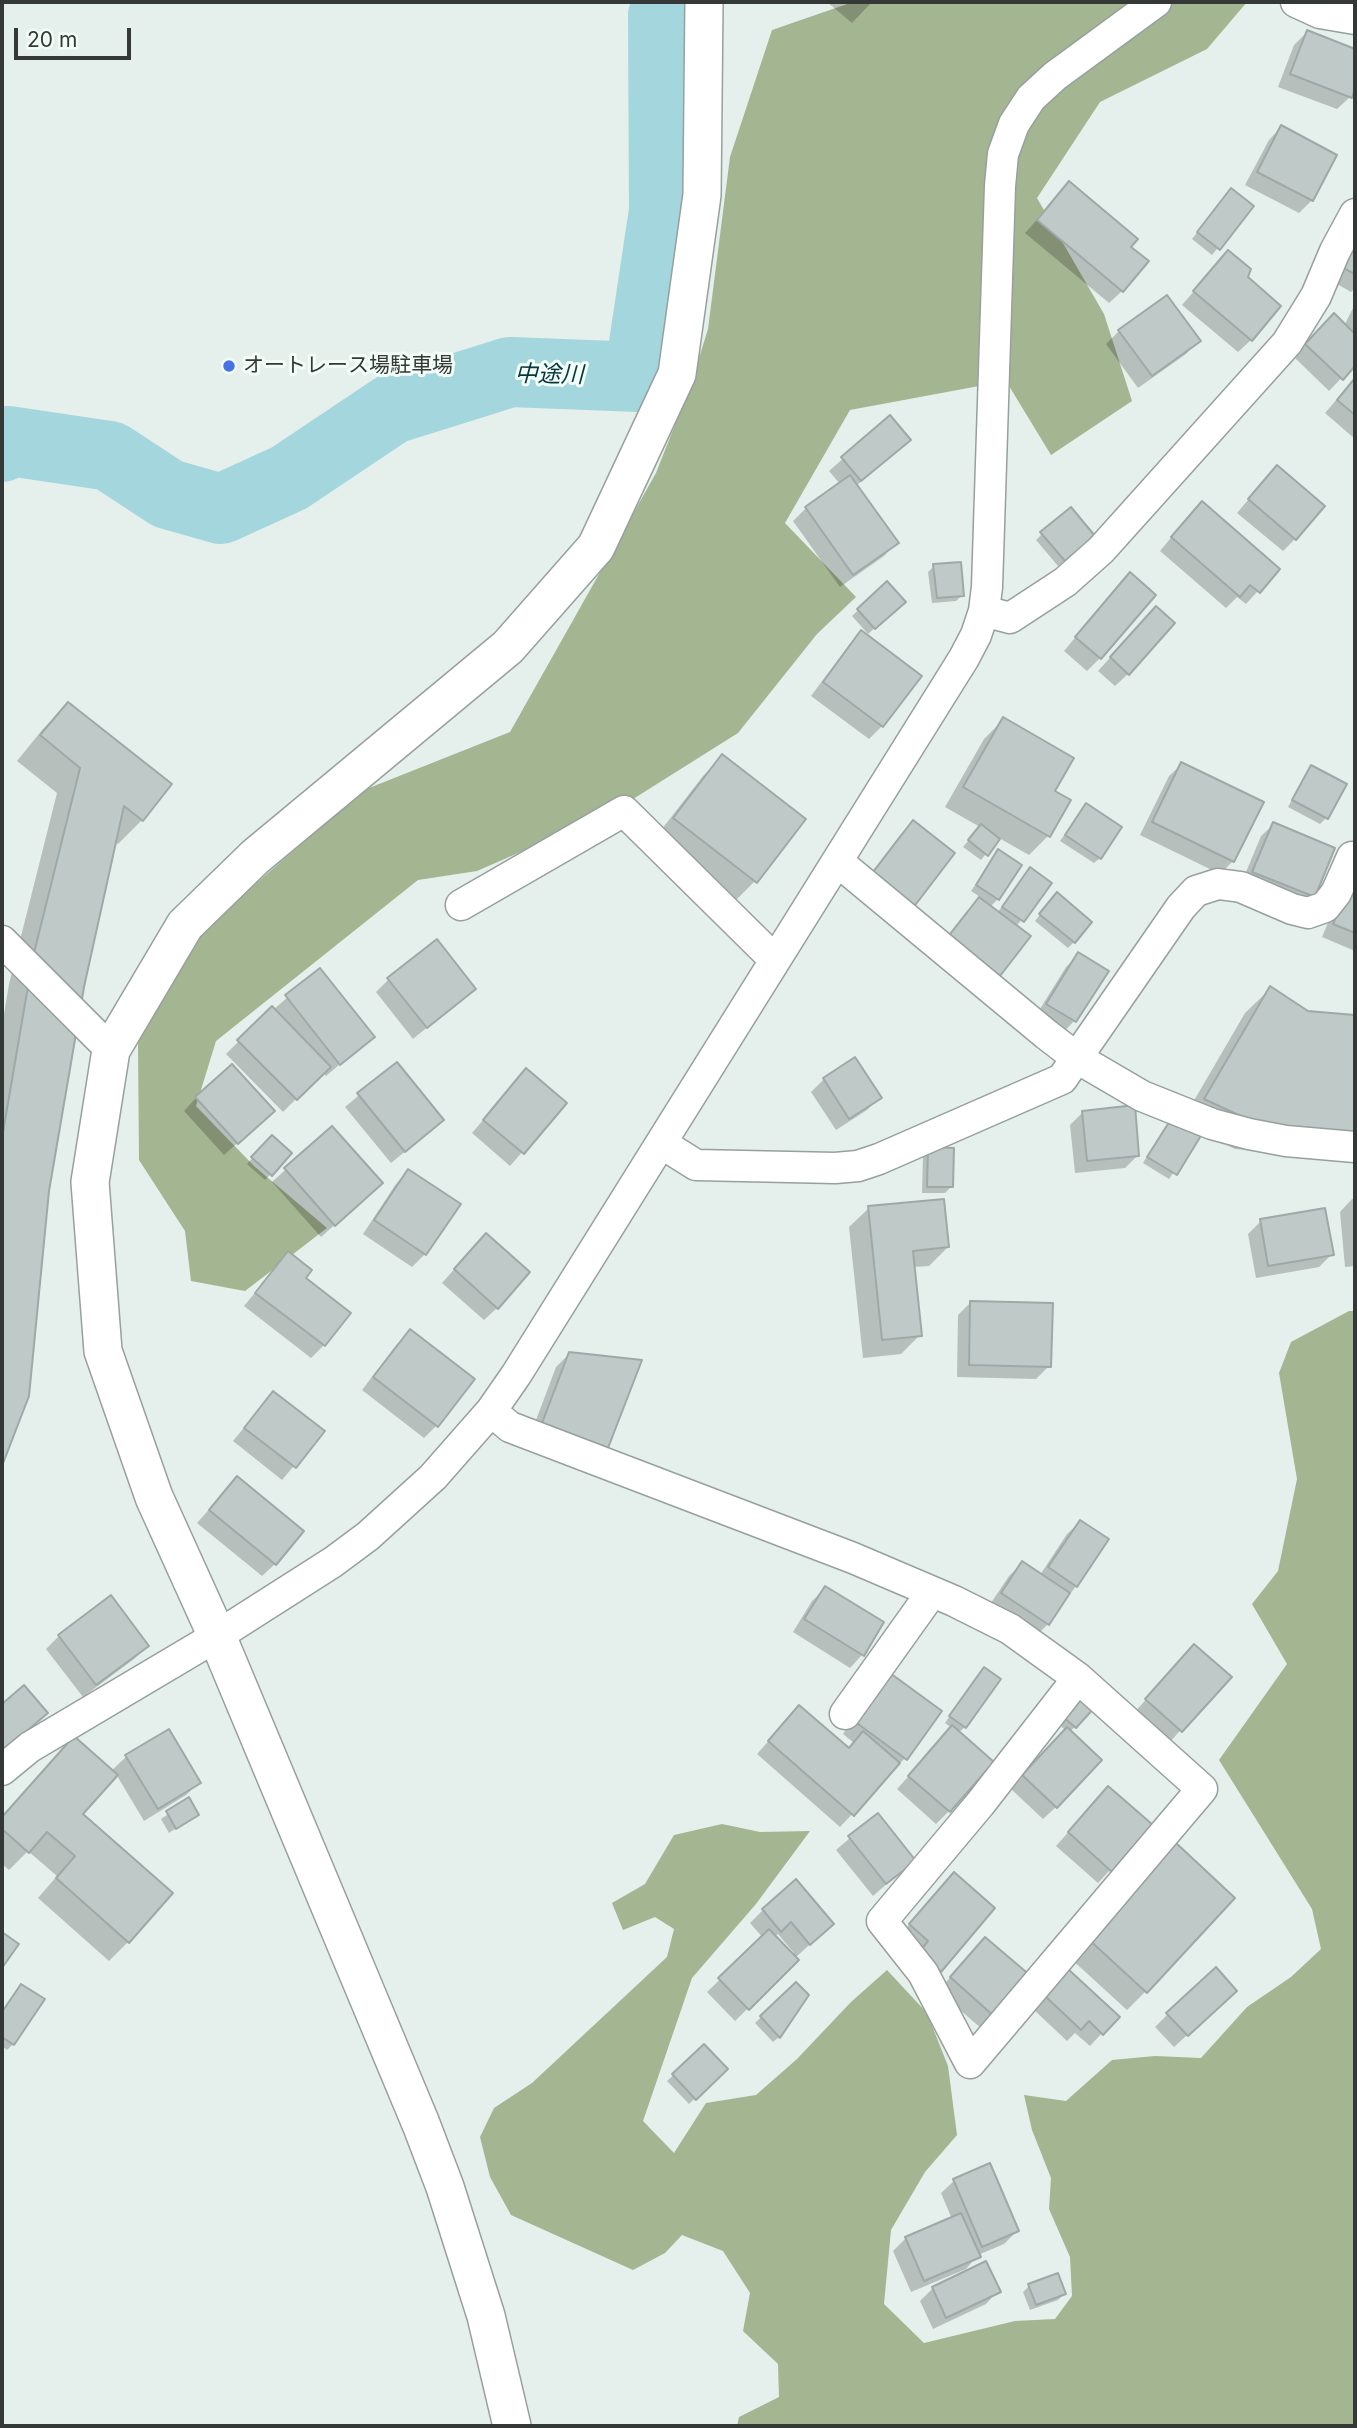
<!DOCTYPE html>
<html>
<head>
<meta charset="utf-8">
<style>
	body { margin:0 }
	#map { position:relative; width:1357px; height:2428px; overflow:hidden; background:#e5efeb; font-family:Inter,sans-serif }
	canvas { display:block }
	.frame { position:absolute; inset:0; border:4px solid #343836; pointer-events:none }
	.scale { position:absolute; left:14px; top:28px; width:117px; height:32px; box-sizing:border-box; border:4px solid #343836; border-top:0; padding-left:9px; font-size:21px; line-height:24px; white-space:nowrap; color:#343836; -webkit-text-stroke:5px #f3fdf8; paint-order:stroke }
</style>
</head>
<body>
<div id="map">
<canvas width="1357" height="2428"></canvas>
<div class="frame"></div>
<div class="scale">20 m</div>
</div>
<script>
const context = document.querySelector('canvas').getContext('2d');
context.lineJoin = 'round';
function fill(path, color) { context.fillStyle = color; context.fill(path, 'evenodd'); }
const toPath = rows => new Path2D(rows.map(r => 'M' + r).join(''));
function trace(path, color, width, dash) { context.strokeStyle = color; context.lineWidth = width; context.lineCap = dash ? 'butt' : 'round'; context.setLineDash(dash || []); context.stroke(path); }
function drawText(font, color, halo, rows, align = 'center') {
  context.font = font + ' Inter,"Noto Sans JP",sans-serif'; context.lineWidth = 6; context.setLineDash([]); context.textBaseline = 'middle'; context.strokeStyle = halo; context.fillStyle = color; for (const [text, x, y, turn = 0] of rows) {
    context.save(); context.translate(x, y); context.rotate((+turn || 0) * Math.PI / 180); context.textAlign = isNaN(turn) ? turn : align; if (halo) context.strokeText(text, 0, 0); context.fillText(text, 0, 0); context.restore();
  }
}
fill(toPath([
	[853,2,1247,2,1207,49,1100,102,1037,198,1104,314,1132,401,1051,455,1006,381,850,410,785,523,856,597,817,634,738,733,614,811,477,871,418,880,216,1041,196,1106,254,1166,327,1228,245,1291,191,1281,185,1231,139,1160,138,1043,202,930,364,790,510,732,656,473,691,384,708,329,730,157,772,30],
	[1349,1311,1355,1311,1355,2426,737,2426,739,2417,779,2397,778,2364,743,2331,750,2293,723,2251,682,2235,665,2253,633,2270,511,2215,490,2177,480,2137,494,2108,532,2083,667,1957,674,1929,655,1917,623,1930,612,1903,645,1884,674,1835,722,1824,760,1832,810,1831,756,1904,692,1978,643,2121,674,2153,706,2103,756,2095,797,2059,851,2002,887,1970,927,2013,948,2066,957,2135,925,2172,891,2230,884,2304,924,2343,1015,2321,1055,2319,1072,2296,1070,2257,1049,2209,1051,2178,1032,2130,1024,2095,1066,2101,1112,2060,1155,2056,1201,2058,1247,2007,1291,1977,1321,1949,1312,1909,1219,1760,1287,1664,1252,1604,1278,1571,1297,1479,1279,1373,1291,1342]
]), '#a4b592');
fill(toPath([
	[827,2,872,2,852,23],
	[1307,32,1355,51,1355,83,1350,97,1337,109,1278,87,1294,45],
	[1281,127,1312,200,1299,213,1245,185,1269,140],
	[1069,184,1129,247,1122,291,1109,303,1025,233],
	[1226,196,1252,206,1212,255,1192,239],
	[1355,233,1355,288,1351,292,1330,280],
	[1228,252,1246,278,1251,340,1238,352,1182,305],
	[1355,304,1355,364,1329,391,1294,357,1321,328,1344,326],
	[1119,331,1198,341,1186,354,1138,388,1106,344],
	[1355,378,1355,439,1325,413],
	[890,417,909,440,856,486,896,543,884,556,840,587,793,521,806,508,840,484,829,471],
	[1265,480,1295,539,1283,551,1237,513],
	[1189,516,1278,569,1246,604,1237,597,1226,608,1160,551],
	[1042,534,1087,542,1058,566,1036,540],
	[934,566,962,595,956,601,932,603,928,572],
	[887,583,898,607,868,634,852,616],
	[1117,587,1100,658,1087,671,1064,651],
	[1143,621,1128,674,1115,686,1098,671],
	[862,633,920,676,882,726,869,739,811,696,849,645],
	[68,704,142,820,118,844,114,842,82,986,47,1191,27,1395,2,1461,2,1026,9,984,57,793,17,761,43,729],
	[1003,720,1053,792,1068,801,1048,836,1029,855,999,838,981,860,963,847,980,827,945,807,984,739],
	[722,757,755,881,736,900,655,838,703,776],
	[1182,764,1261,803,1233,861,1220,874,1140,835,1169,776],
	[1312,768,1326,818,1320,824,1288,807,1306,774],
	[1086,805,1100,858,1094,863,1060,841],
	[913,823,952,853,859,889,900,835],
	[1274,824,1313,896,1300,909,1241,884,1261,836],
	[998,851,998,899,990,907,997,913,1030,869,1049,883,1016,927,1028,936,999,975,986,988,936,950,966,912,980,897,971,891],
	[1355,872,1355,951,1322,937,1345,882],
	[1051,901,1074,942,1068,948,1035,921],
	[1079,954,1106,971,1074,1021,1062,1034,1035,1017,1066,967],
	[319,970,372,1037,326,1076,323,1072,283,1112,226,1054,272,1008,273,1010],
	[389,979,474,989,413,1039,376,992],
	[1270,989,1307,1012,1355,1017,1355,1152,1348,1159,1235,1149,1200,1133,1169,1179,1143,1163,1167,1124,1173,1118,1181,1123,1245,1013],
	[396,1064,429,1132,391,1163,345,1107],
	[526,1070,565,1103,510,1166,472,1133],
	[824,1079,879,1098,867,1110,836,1130,811,1092],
	[196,1098,260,1123,224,1155,184,1111],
	[1083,1112,1138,1155,1125,1168,1075,1173,1070,1125],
	[332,1128,368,1195,321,1237,272,1182],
	[272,1137,290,1153,265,1180,247,1164],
	[929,1149,951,1187,945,1193,922,1193,923,1155],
	[408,1171,425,1254,412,1267,363,1234,396,1184],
	[1352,1199,1355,1199,1355,1266,1345,1267,1340,1212],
	[869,1208,948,1247,929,1266,913,1267,920,1335,901,1354,863,1358,849,1227],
	[1261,1221,1332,1254,1319,1267,1256,1278,1248,1234],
	[473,1248,497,1308,484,1320,442,1283],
	[288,1253,303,1278,324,1345,311,1358,244,1306],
	[971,1302,1049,1366,1036,1379,957,1377,958,1315],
	[410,1331,437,1425,424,1438,362,1390,397,1344],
	[569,1354,607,1447,594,1459,530,1436,556,1367],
	[273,1393,323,1431,282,1480,233,1441],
	[237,1478,275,1564,262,1576,197,1523],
	[1080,1522,1076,1586,1048,1624,1035,1637,989,1606,1009,1576,1022,1563,1040,1575,1067,1534],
	[825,1588,862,1655,850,1668,793,1632,812,1601],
	[59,1636,147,1646,134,1659,83,1697,46,1649],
	[1182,1659,1229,1677,1168,1744,1134,1713],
	[978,1675,965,1727,958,1733,949,1811,936,1824,897,1789,952,1728,945,1723],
	[877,1688,905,1758,840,1827,757,1754,799,1707,848,1749,854,1743,843,1734],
	[1092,1707,1070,1732,1056,1807,1043,1819,1011,1789,1066,1731,1055,1720],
	[74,1738,111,1771,126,1757,199,1783,186,1795,144,1821,116,1774,80,1814,128,1942,109,1961,38,1898,57,1876,28,1851,9,1870,2,1864,2,1817],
	[189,1800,197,1814,169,1833,161,1819],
	[1096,1801,1110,1870,1098,1883,1056,1846],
	[877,1815,914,1860,873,1896,836,1850],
	[1156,1863,1146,1991,1127,2010,1069,1957],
	[941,1887,940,1970,927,1983,898,1938],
	[763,1910,832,1924,795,1958,797,1960,735,2021,707,1992,763,1938,750,1923],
	[778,1934,794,1953,791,1955,774,1937],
	[973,1952,995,2017,982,2029,938,1991],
	[1068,1972,1102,2033,1090,2046,1075,2033,1067,2041,1032,2008],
	[796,1984,779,2037,773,2042,755,2023],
	[21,1986,13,2044,7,2050,2,2046,2,2012],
	[1222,2003,1174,2047,1155,2027,1168,2014],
	[704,2047,725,2069,689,2104,667,2081],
	[954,2181,1017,2231,1004,2244,978,2255,966,2269,911,2292,893,2251,906,2238,952,2219,941,2193],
	[1057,2275,1064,2294,1058,2300,1030,2310,1023,2292,1029,2286],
	[933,2288,998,2291,986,2304,933,2329,920,2301]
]), '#0003');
trace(toPath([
	[2,447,9,441,110,456,168,494,221,509,289,478,392,409,510,372,639,377,664,211,663,16,675,2]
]), '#a3d6dd', 70);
const building = toPath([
	[1307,30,1355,49,1355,88,1352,98,1290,74,1307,30],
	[1281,125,1337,155,1313,201,1257,172,1281,125],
	[1069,181,1138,239,1131,247,1149,261,1123,292,1037,220,1069,181],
	[1231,188,1254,206,1220,250,1197,232,1231,188],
	[1355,241,1355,274,1341,267,1355,241],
	[1228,250,1251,269,1248,277,1281,306,1252,341,1193,291,1228,250],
	[1167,295,1201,341,1152,376,1118,330,1167,295],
	[1334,313,1355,334,1355,366,1343,380,1305,344,1334,313],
	[1355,378,1355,415,1337,400,1355,378],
	[890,415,911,440,861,481,841,457,890,415],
	[1277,465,1325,506,1296,540,1248,499,1277,465],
	[850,475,899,543,853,575,805,507,850,475],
	[1202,501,1280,569,1260,593,1250,585,1240,597,1171,537,1202,501],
	[1071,507,1095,536,1065,561,1040,532,1071,507],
	[961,562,964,596,937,598,933,564,961,562],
	[1130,572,1156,595,1101,659,1075,637,1130,572],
	[887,581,906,602,875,629,857,609,887,581],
	[1156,606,1175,623,1129,675,1110,657,1156,606],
	[861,630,922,676,883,727,823,682,861,630],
	[68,702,172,784,143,821,124,806,84,987,49,1191,29,1396,2,1466,2,1138,33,957,80,768,40,735,68,702],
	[1003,717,1074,758,1055,791,1071,800,1050,837,963,787,1003,717],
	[722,754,806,819,757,883,673,818,722,754],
	[1181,762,1264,802,1234,862,1152,822,1181,762],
	[1311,765,1347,784,1328,819,1292,800,1311,765],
	[1086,803,1122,827,1101,859,1065,835,1086,803],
	[913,820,955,853,913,908,870,876,913,820],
	[1273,822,1335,848,1315,897,1252,872,1273,822],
	[981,824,1000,839,988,856,968,840,981,824],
	[998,849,1022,865,999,900,976,885,998,849],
	[1030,867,1052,883,1024,922,1002,907,1030,867],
	[1355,873,1355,933,1333,924,1355,873],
	[1057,892,1092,922,1075,943,1039,914,1057,892],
	[979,897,1031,936,1000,976,948,937,979,897],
	[437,939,476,989,427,1028,387,978,437,939],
	[1078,952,1109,971,1076,1022,1046,1004,1078,952],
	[320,968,375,1037,340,1065,285,995,320,968],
	[1270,986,1308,1011,1355,1015,1355,1133,1260,1125,1204,1099,1270,986],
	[272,1006,331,1067,297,1100,237,1040,272,1006],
	[855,1057,882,1098,849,1119,823,1078,855,1057],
	[397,1062,444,1120,405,1152,357,1093,397,1062],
	[232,1064,275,1111,238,1144,195,1097,232,1064],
	[526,1068,567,1103,524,1154,483,1120,526,1068],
	[1135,1105,1139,1156,1087,1161,1082,1111,1135,1105],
	[1173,1116,1202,1134,1177,1175,1147,1157,1173,1116],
	[332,1126,383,1183,335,1226,284,1168,332,1126],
	[272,1135,292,1153,272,1176,251,1157,272,1135],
	[928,1147,954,1148,953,1187,927,1187,928,1147],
	[408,1169,461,1204,426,1255,374,1220,408,1169],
	[944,1199,949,1247,913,1251,922,1336,882,1340,868,1206,944,1199],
	[1325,1208,1334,1255,1268,1266,1260,1219,1325,1208],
	[486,1233,530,1272,498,1309,454,1269,486,1233],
	[288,1251,312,1270,306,1278,351,1313,325,1346,255,1293,288,1251],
	[970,1301,1053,1303,1051,1367,969,1365,970,1301],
	[410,1329,475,1379,438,1427,373,1377,410,1329],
	[569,1352,642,1360,608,1448,542,1423,569,1352],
	[273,1391,325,1431,296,1468,244,1428,273,1391],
	[237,1476,304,1531,276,1565,209,1510,237,1476],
	[1080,1520,1109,1539,1077,1587,1048,1567,1080,1520],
	[1022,1561,1070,1593,1049,1625,1001,1593,1022,1561],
	[825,1586,884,1622,864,1656,804,1619,825,1586],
	[111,1595,149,1646,96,1685,58,1635,111,1595],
	[1194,1644,1232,1677,1182,1732,1145,1699,1194,1644],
	[984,1667,1001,1679,966,1728,949,1716,984,1667],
	[890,1673,942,1711,907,1760,854,1721,890,1673],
	[24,1685,48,1713,2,1752,2,1704,24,1685],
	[1079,1692,1095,1707,1076,1728,1060,1714,1079,1692],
	[799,1705,849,1748,863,1731,900,1763,854,1816,768,1741,799,1705],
	[952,1725,994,1762,950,1812,908,1776,952,1725],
	[1067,1727,1102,1760,1057,1808,1022,1775,1067,1727],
	[169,1729,201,1783,158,1809,125,1755,169,1729],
	[74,1736,118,1775,83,1814,173,1893,129,1943,56,1878,75,1856,47,1832,29,1853,2,1829,2,1817,74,1736],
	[1108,1786,1153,1825,1112,1872,1068,1832,1108,1786],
	[189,1797,199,1815,176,1829,166,1811,189,1797],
	[878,1813,916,1861,886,1884,848,1836,878,1813],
	[1175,1842,1235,1898,1147,1993,1086,1937,1175,1842],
	[954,1872,995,1908,941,1972,919,1952,928,1941,909,1924,954,1872],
	[796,1879,834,1924,810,1945,791,1922,781,1932,762,1909,796,1879],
	[769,1929,799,1960,749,2010,718,1978,769,1929],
	[2,1932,19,1944,2,1968,2,1932],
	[985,1937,1032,1977,996,2018,950,1977,985,1937],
	[1216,1967,1237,1991,1188,2036,1166,2013,1216,1967],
	[1068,1969,1120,2017,1103,2035,1089,2021,1081,2030,1044,1995,1068,1969],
	[796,1982,809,1995,780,2038,760,2016,796,1982],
	[21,1984,45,1999,14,2045,2,2037,2,2012,21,1984],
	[704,2044,728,2069,696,2100,672,2074,704,2044],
	[990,2163,1019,2231,982,2247,953,2179,990,2163],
	[961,2213,981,2257,924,2281,905,2237,961,2213],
	[986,2261,1001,2292,946,2318,932,2287,986,2261],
	[1058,2273,1066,2294,1036,2305,1028,2284,1058,2273]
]);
fill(building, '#bfc9c8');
trace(building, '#9ea9a7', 2);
const minor = toPath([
	[1296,2,1320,13,1355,19],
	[984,611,1010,618,1065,582,1101,550,1287,343,1316,296,1335,251,1355,214],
	[837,861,1047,1035,1077,1058,1142,1096,1212,1124,1249,1134,1286,1141,1355,1147],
	[461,905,624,811,775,960],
	[2,941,111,1050],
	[661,1143,696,1165,835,1168,858,1166,879,1159,1062,1079,1181,907,1196,891,1218,884,1241,887,1292,909,1308,913,1325,907,1336,893,1352,857],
	[491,1411,510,1427,853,1558,954,1601,1010,1629,1078,1678,1202,1789,970,2063,923,1973,882,1921,980,1804,1078,1678],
	[845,1714,932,1592],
	[2,1770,30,1747,217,1636,333,1562,368,1536,433,1477,491,1411,516,1375,964,658,976,635,984,611,987,587,1000,186,1003,154,1014,124,1031,98,1055,76,1156,2]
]);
const tertiary = toPath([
	[512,2426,486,2316,445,2187,421,2124,217,1636,154,1497,103,1351,90,1182,111,1050,185,925,255,857,508,647,596,547,677,374,702,195,704,2]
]);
trace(minor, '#97a09c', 33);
trace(tertiary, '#97a09c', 40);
trace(minor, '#fff', 30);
trace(tertiary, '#fff', 37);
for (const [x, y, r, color] of [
	[229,366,7,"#4672e4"]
]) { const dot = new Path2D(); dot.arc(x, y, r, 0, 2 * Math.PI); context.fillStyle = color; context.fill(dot); trace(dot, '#f3fdf8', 2.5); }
drawText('21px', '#343836', '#f3fdf8', [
	["オートレース場駐車場",243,366]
], 'left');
drawText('italic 23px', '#05373d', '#f3fdf8', [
	["中途川",549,375,1]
]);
</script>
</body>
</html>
